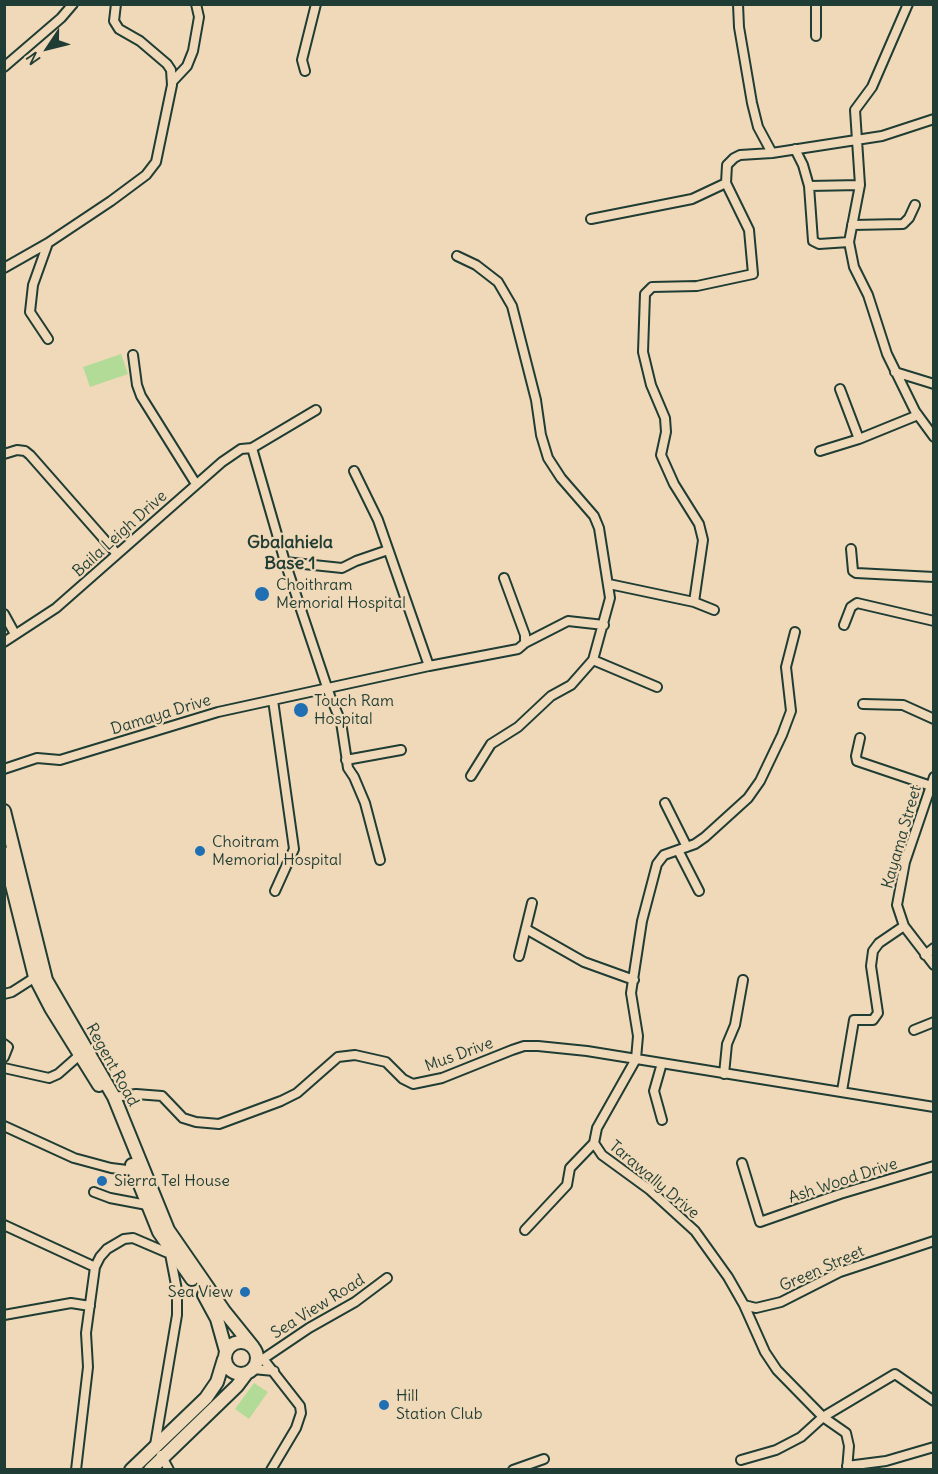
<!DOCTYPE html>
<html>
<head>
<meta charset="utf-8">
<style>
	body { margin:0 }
	#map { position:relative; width:938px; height:1474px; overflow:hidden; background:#f0d9b8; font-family:Delius,sans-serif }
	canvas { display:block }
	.frame { position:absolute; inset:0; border:6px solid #1f3d34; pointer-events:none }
	.north { position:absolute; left:18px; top:18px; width:60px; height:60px; -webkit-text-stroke:4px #f0d9b8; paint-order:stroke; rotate:235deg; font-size:16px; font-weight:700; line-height:24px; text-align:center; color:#1f3d34 }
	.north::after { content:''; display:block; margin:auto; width:21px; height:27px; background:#1f3d34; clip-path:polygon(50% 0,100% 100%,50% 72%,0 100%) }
</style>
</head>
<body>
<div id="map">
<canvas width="938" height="1474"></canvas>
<div class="frame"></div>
<div class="north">N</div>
</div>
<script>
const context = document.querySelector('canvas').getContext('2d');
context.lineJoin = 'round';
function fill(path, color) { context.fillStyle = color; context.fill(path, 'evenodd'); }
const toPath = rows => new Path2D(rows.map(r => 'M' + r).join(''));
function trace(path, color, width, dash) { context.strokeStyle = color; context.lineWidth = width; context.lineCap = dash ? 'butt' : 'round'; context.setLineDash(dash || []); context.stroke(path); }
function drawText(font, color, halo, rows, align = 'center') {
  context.font = font + ' Delius,sans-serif'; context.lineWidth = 4.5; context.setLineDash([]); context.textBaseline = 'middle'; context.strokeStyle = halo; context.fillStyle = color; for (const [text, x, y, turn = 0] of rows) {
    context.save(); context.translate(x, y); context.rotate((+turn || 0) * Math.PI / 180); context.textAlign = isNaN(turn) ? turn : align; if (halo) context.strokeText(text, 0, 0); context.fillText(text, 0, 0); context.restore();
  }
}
fill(toPath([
	[121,354,128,374,90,387,83,367],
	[254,1383,268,1392,249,1419,235,1409]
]), '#b3db98');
const street = toPath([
	[738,4,739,27,752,103,758,127,772,153],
	[816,4,816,36],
	[908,4,872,87,855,110,860,185,849,242,854,267,868,295,887,354,915,411,934,437],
	[4,67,61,18,73,4],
	[305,71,302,60,316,4],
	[172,82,187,66,193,51,199,17,196,4],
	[795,149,803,165,809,186,860,185],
	[809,186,813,241,819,244,849,242],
	[591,219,692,199,726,183],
	[852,225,903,224,909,218,915,205],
	[457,256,476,265,498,282,512,306,536,400,541,435,548,458,561,478,594,516,599,528,610,598,593,660,571,685,551,696,518,727,491,744,471,776],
	[4,268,48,243,111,201,146,175,156,162,172,85,171,70,167,64,140,41,119,29,114,21,116,4],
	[48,339,30,312,33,285,48,243],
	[133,355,137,385,141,396,196,484],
	[895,372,934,384],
	[840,389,859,439],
	[252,448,285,562,330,696,341,722,348,768,354,777,365,803,380,860],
	[252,448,316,410],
	[820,451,859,439,918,415],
	[4,454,17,450,25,451,30,455,117,554],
	[354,471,378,520,429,666],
	[851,549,853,571,856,573,934,577],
	[285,562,342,568,356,561,388,550],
	[504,578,525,635,525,643],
	[609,584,694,602,714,610],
	[694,602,703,540,699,524,674,484,661,455,666,432,665,418,651,385,643,352,645,294,652,287,697,286,753,274,749,230,726,183,727,165,734,158,740,155,772,153,882,136,934,119],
	[4,614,15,634],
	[844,625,851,607,857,603,934,621],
	[795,632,786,667,791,711,782,735,760,781,748,798,705,837,695,844,664,855,657,864,642,921,631,993,638,1036,636,1059,597,1128,594,1143,602,1155,650,1190,695,1231,728,1277,744,1305,756,1308,781,1302,840,1272,934,1241],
	[4,642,56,608,222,462,241,449,252,448],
	[593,660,657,687],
	[273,700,294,849,275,891],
	[863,704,903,705,934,719],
	[860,738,856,756,857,761,931,786],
	[346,760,401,750],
	[4,769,37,758,60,760,218,712,429,666,518,649,525,643,568,621,604,625],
	[934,777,905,862,897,905,904,926,934,965],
	[665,803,687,847],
	[678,850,699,891],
	[526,929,584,962,634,980],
	[925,955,934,948],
	[519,956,532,903],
	[4,994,12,992,37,976],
	[914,1030,934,1022],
	[4,1044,8,1047,4,1057],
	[4,1068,49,1078,58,1074,83,1052],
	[724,1074,727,1044,735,1025,743,980],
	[842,1091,854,1020,873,1020,878,1013,871,966,873,951,879,943,904,926],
	[114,1097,136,1094,162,1096,183,1118,196,1122,219,1124,281,1101,297,1093,338,1057,355,1055,386,1062,403,1079,413,1084,442,1078,512,1050,524,1046,538,1046,587,1051,934,1107],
	[662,1120,654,1091,662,1063],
	[4,1126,74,1158,111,1168,135,1171],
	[742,1163,760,1222,840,1194,934,1166],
	[94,1192,110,1198,147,1205],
	[4,1225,95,1267],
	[525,1230,567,1185,570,1168,594,1143],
	[744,1305,765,1352,777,1370,823,1417,846,1433,849,1446,847,1470],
	[4,1315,71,1303,90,1306],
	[256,1357,264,1360,300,1406,301,1413,296,1428,271,1470],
	[263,1359,309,1328,355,1302,387,1278],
	[253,1369,274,1371],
	[155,1445,177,1315,177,1290,170,1254],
	[161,1455,169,1470],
	[741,1460,776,1450,801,1437,823,1417,895,1374,934,1401],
	[847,1466,886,1461,934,1447],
	[76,1470,88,1367,86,1333,95,1267,100,1257,107,1249,124,1239,133,1238,175,1256],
	[513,1470,544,1459]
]);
const primary = toPath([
	[4,811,46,980,114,1097,168,1230,224,1311,253,1347],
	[4,853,35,977,51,1008,99,1085],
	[132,1165,159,1232,192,1279],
	[204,1295,217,1319,226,1351],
	'225 1358a16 16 0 1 1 32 0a16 16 0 1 1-32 0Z',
	[131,1470,206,1398,217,1382,224,1359],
	[150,1470,237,1386,246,1374]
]);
trace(street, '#1f3d34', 12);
trace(primary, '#1f3d34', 16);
trace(street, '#f0d9b8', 8);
trace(primary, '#f0d9b8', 12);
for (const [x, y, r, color] of [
	[262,594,8,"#1f6fb2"],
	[301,710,8,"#1f6fb2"],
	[200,851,6,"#1f6fb2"],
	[102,1181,6,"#1f6fb2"],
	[245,1292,6,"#1f6fb2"],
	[384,1405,6,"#1f6fb2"]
]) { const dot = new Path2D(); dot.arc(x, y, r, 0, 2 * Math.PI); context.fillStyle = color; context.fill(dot); trace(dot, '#f0d9b8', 2); }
drawText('16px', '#1f3d34', '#f0d9b8', [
	["Baila Leigh Drive",120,534,-42],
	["Damaya Drive",161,715,-17],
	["Kayama Street",902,837,-74],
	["Mus Drive",459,1055,-20],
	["Regent Road",112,1065,61],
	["Tarawally Drive",654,1180,40],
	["Ash Wood Drive",843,1181,-18],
	["Green Street",822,1269,-24],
	["Sea View Road",318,1307,-32]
]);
drawText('16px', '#1f3d34', '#f0d9b8', [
	["Choithram",276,585],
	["Memorial Hospital",276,603],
	["Touch Ram",314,701],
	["Hospital",314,719],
	["Choitram",212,842],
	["Memorial Hospital",212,860],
	["Sierra Tel House",114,1181],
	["Sea View",233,1292,"right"],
	["Hill",396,1396],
	["Station Club",396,1414]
], 'left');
drawText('bold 18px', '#1f3d34', '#f0d9b8', [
	["Gbalahiela",290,543],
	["Base 1",290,564]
]);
</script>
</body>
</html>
